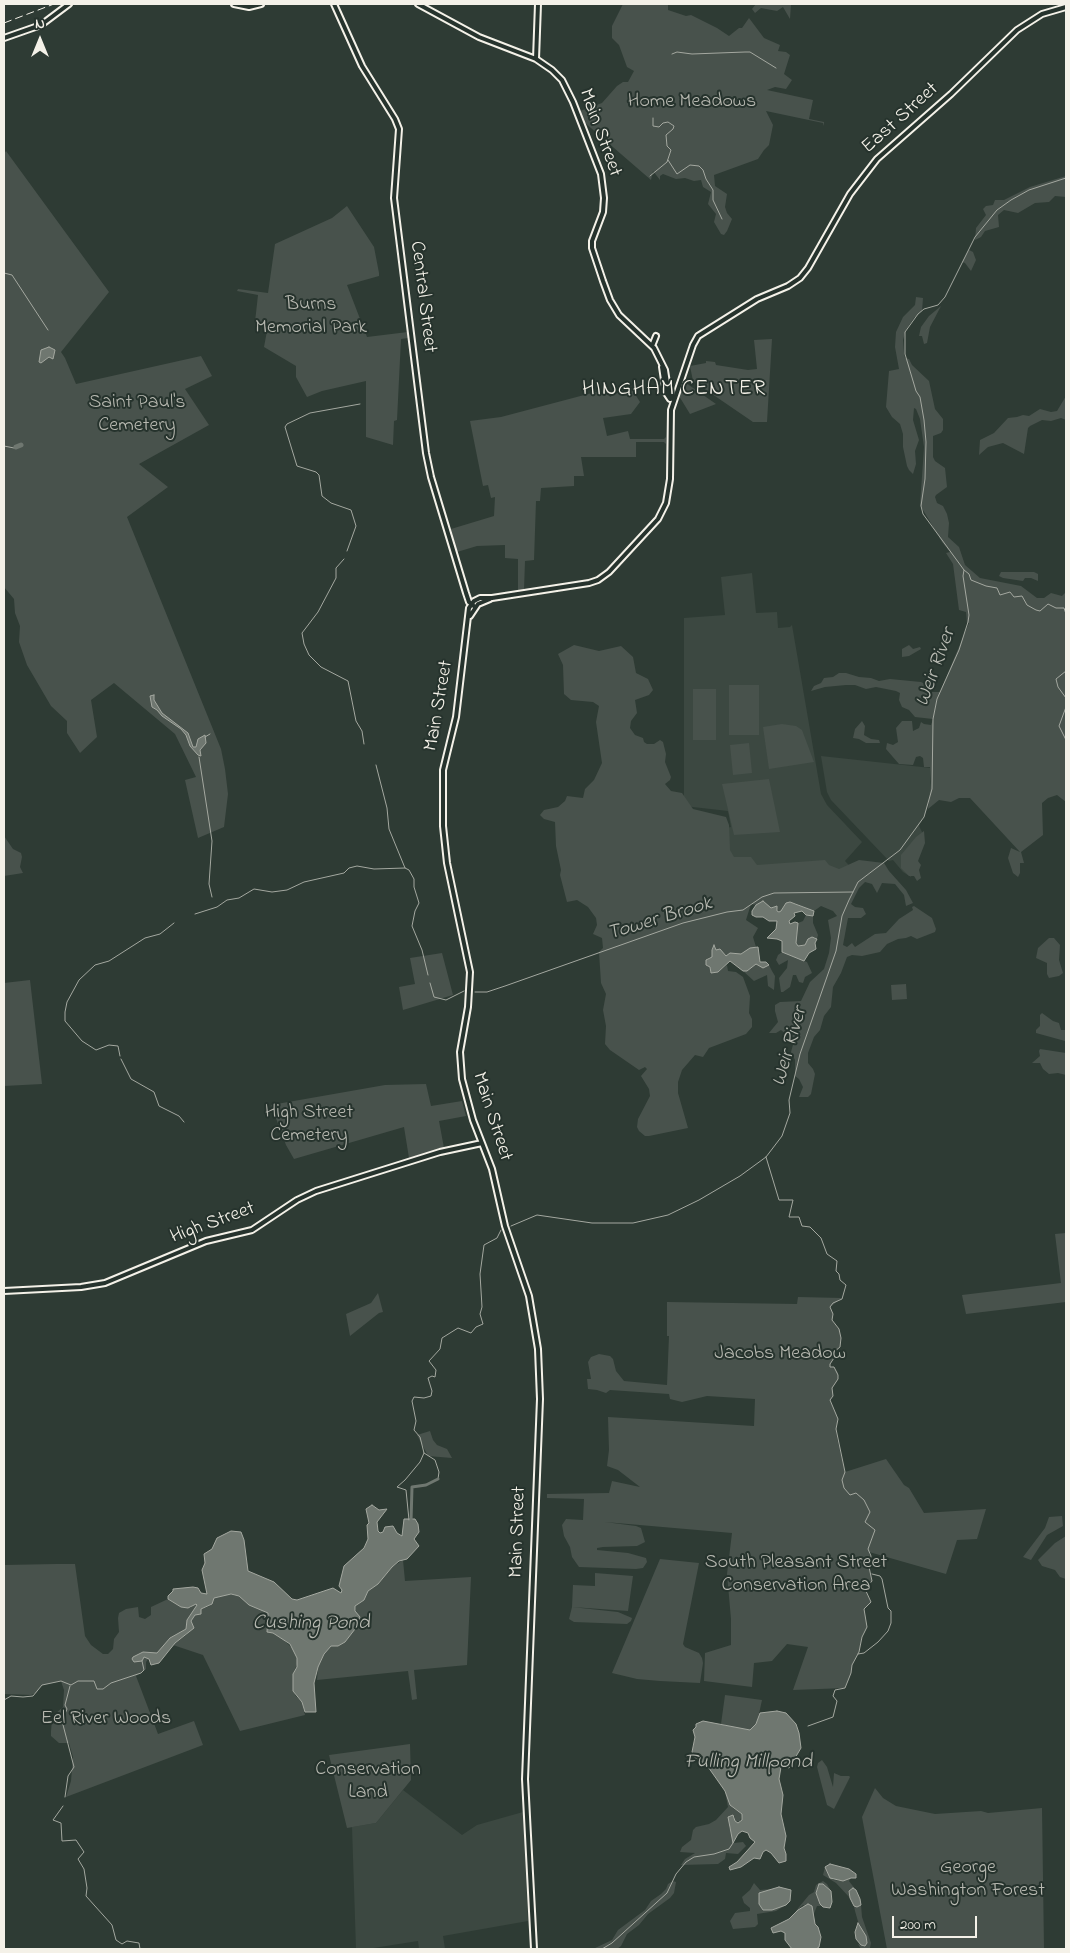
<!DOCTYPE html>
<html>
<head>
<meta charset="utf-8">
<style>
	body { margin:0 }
	#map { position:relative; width:1070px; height:1953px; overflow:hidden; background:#2e3b34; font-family:"Indie Flower",sans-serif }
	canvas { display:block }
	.frame { position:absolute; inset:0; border:5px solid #f4f1e8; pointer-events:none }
	.north { position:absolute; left:15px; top:15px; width:50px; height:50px; -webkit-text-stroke:4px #26332d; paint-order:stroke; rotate:0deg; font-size:14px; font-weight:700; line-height:20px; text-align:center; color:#f4f1e8 }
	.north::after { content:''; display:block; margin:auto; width:18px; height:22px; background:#f4f1e8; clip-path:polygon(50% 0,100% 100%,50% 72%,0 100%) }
	.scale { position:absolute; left:892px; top:1916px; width:85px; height:22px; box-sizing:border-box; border:2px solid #f4f1e8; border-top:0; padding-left:6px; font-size:15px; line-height:18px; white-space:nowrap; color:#f4f1e8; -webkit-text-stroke:4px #26332d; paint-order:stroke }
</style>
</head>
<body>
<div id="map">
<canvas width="1070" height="1953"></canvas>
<div class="frame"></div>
<div class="north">N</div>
<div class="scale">200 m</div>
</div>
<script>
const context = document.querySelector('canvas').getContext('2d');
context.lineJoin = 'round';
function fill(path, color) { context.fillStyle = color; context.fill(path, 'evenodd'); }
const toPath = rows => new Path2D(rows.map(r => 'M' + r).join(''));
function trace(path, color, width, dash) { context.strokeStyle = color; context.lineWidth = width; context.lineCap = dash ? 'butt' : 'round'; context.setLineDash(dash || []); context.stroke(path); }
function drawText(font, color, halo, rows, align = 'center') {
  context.font = font + ' "Indie Flower",sans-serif'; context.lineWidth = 4; context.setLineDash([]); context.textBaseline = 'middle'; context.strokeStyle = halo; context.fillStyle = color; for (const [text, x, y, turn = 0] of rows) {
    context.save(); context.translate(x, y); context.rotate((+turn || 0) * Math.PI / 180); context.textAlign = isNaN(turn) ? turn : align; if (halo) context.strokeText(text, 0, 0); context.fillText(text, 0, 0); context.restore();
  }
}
fill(toPath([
	[752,573,756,613,777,612,778,628,790,627,792,625,821,794,827,805,862,842,845,861,863,880,804,893,684,837,731,827,728,811,684,806,684,618,725,615,721,577],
	[821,756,931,768,930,795,927,809,919,826,923,834,911,877,903,872,893,860,889,861,831,800,827,792],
	[403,1790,462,1835,477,1825,523,1812,528,1921,443,1936,445,1949,419,1949,418,1941,367,1949,356,1949,352,1827,376,1823]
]), '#3c4841');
fill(toPath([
	[623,4,668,4,668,10,686,16,691,15,717,28,729,36,739,28,742,28,749,18,764,38,780,45,778,51,786,52,790,55,784,74,792,80,786,89,775,87,767,90,813,100,809,119,824,122,824,126,823,123,766,111,773,125,769,145,764,150,758,159,714,175,715,186,727,194,725,207,727,213,732,219,727,231,724,235,721,234,714,222,716,214,708,204,711,192,703,187,701,180,694,181,685,178,676,179,663,174,660,176,660,180,653,171,651,180,584,122,580,111,602,103,617,86,623,82,628,82,634,71,627,67,619,45,612,38,612,26],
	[756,4,791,4,790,19,783,7,777,11,761,8,755,13,752,9],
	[6,151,109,292,61,352,65,358,76,384,201,356,212,376,185,389,209,425,139,464,168,487,127,517,221,749,225,769,228,794,224,827,198,838,185,780,196,777,175,734,114,683,91,700,97,737,80,753,67,733,67,721,51,706,27,665,19,642,20,626,15,613,14,599,4,587,4,154],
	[1066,176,1066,197,1055,196,1049,202,1035,203,1018,213,1004,210,998,215,999,227,985,231,981,237,975,240,976,228,986,215,983,209,986,206,993,205,995,200,1004,200,1030,187],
	[347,206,374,247,379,273,379,276,347,285,367,337,408,332,408,338,401,339,397,420,394,421,393,445,366,437,366,381,322,391,307,397,296,377,296,366,264,347,267,331,265,327,255,322,258,295,237,291,238,289,268,293,275,244,332,218],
	[969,250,973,252,976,260,971,271,965,263,962,262],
	[916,297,923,298,922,311,914,318,906,330,903,340,904,353,905,358,909,359,912,365,929,381,935,409,943,419,943,430,941,433,933,436,933,457,935,461,945,468,947,487,936,495,935,497,937,503,943,506,947,514,949,523,948,537,959,547,965,565,980,578,1021,586,1037,598,1044,598,1051,593,1062,596,1066,592,1066,802,1057,795,1048,798,1042,803,1043,835,1021,852,1024,863,1020,863,1020,873,1018,877,1013,873,1008,858,1011,848,1020,852,970,798,959,798,951,802,939,800,928,809,931,782,930,767,924,767,923,758,920,756,916,757,913,765,899,764,886,749,887,743,893,745,898,742,896,728,902,721,912,721,913,731,919,728,921,722,924,724,931,725,933,719,915,717,909,710,902,707,899,700,900,693,896,691,876,687,866,689,855,685,846,685,825,687,811,691,814,686,821,683,824,678,833,677,839,673,846,673,859,677,871,678,879,681,890,679,921,682,925,684,929,692,940,692,969,623,967,623,966,612,959,610,953,564,946,553,950,552,942,542,920,505,924,447,920,419,916,409,914,408,913,420,919,440,915,451,916,464,913,474,909,470,907,466,903,447,903,434,900,424,892,417,886,407,889,371,899,369,895,347,896,332,903,317,915,305],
	[941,306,930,327,927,343,924,344,922,336,919,336,921,327,929,316],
	[772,339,767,422,753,422,693,381,690,366,706,363,706,361,715,362,716,365,748,370,757,369,754,340],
	[685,382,686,383,716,404,690,414,679,396],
	[630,386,640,402,631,414,603,418,607,436,628,431,630,439,664,439,666,437,666,444,664,442,636,442,636,457,581,457,584,476,574,476,574,486,541,488,540,501,536,501,534,560,525,561,524,590,518,591,518,559,505,558,505,545,477,546,457,552,451,529,494,516,495,497,491,498,488,485,483,486,470,421,501,417,607,389,610,397],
	[1066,396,1066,420,1061,418,1051,421,1042,420,1030,426,1028,428,1024,454,1003,443,988,447,979,455,980,440,994,433,1008,418,1017,417,1023,415,1029,416,1040,409,1051,412,1057,411],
	[1001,572,1034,572,1038,574,1038,581,1031,578,1025,578,1023,581,1003,578,999,576],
	[574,645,599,651,621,646,633,657,636,673,648,679,653,690,649,695,635,700,637,713,631,721,630,728,635,735,643,738,644,742,647,744,654,744,660,740,663,742,666,754,665,762,671,777,670,780,665,784,671,791,682,793,693,809,726,817,729,825,730,850,734,857,751,857,757,865,825,860,829,865,839,869,859,860,884,863,889,871,906,890,913,903,906,906,904,895,895,884,882,883,877,893,872,884,865,882,859,888,851,904,855,907,863,908,866,914,861,918,848,918,843,945,847,947,852,943,855,947,875,934,886,933,899,919,913,910,912,907,914,906,932,918,936,929,935,932,917,939,911,936,906,938,898,939,887,944,880,952,862,956,852,955,847,957,841,973,833,987,831,1007,824,1016,820,1030,814,1037,808,1053,808,1063,813,1069,815,1074,811,1094,808,1097,799,1097,803,1087,799,1079,795,1076,795,1060,791,1052,794,1041,781,1030,776,1033,769,1033,778,1022,775,1011,775,1005,780,1002,801,1001,810,982,824,969,829,953,831,938,828,920,837,916,833,911,821,906,814,911,794,903,784,906,781,912,779,912,776,906,771,908,761,902,756,905,751,904,746,920,758,928,753,937,756,947,741,954,726,956,720,949,716,950,715,946,712,950,712,957,708,958,706,965,710,967,710,972,718,972,727,965,728,971,736,972,743,977,750,996,749,1013,752,1019,752,1027,746,1034,709,1048,703,1057,695,1055,682,1070,678,1082,678,1093,688,1128,649,1136,645,1136,639,1131,637,1127,638,1119,650,1096,649,1089,641,1076,647,1069,645,1067,639,1070,610,1050,605,1044,606,1026,603,1010,606,994,601,983,599,952,603,948,602,938,593,934,597,925,596,918,588,907,577,900,567,902,560,875,561,870,556,846,555,822,544,819,540,815,544,810,558,807,565,801,567,796,583,798,585,789,594,780,602,763,596,722,599,706,593,702,571,700,564,694,563,665,558,654],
	[909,645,913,649,920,647,921,649,909,656,902,657,902,649],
	[729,685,759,685,759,735,729,735],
	[693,689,716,689,716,740,693,740],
	[862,721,865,726,864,735,871,739,879,740,880,743,866,743,859,739,853,738,855,729],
	[782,724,796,726,802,730,814,762,769,769,763,727],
	[749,743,752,773,733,775,730,745],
	[769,779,780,832,734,835,722,784],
	[924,831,925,843,918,861,921,865,919,870,921,878,917,881,914,876,909,876,901,868,901,855,916,837],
	[4,836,13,849,21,853,22,857,20,867,23,873,4,876],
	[806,915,813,916,813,923,818,935,817,939,814,937,809,938,805,945,799,947,796,943,798,923,803,921],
	[1049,938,1054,938,1060,945,1059,960,1063,973,1059,976,1049,978,1047,974,1047,963,1036,958,1038,948],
	[782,952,807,962,812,973,805,977,803,983,799,982,796,975,793,975,790,987,783,992,781,992,779,978,787,968,788,960,779,965,776,960,778,955],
	[442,953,453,995,403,1010,399,987,415,984,410,958],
	[756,964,761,967,769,965,772,971,775,976,774,990,768,986,767,975,754,981,743,971,747,971],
	[30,980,42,1084,4,1086,4,983],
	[906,984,907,999,892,1000,891,985],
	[1042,1013,1053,1021,1059,1023,1061,1030,1066,1030,1065,1041,1036,1033,1036,1030,1040,1026,1040,1015],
	[1040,1049,1066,1053,1066,1075,1058,1073,1049,1074,1043,1069,1040,1063,1032,1063,1040,1056,1039,1051],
	[426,1084,431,1106,462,1101,466,1116,439,1121,444,1148,409,1158,404,1127,294,1159,286,1145,271,1105,385,1085],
	[1066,1233,1066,1302,966,1314,962,1295,1061,1283,1055,1234],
	[378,1293,383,1312,379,1313,350,1336,346,1314,371,1303],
	[798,1297,842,1298,830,1307,833,1314,832,1320,839,1329,841,1338,840,1347,834,1352,834,1358,830,1365,830,1367,834,1367,838,1373,838,1379,832,1388,833,1396,830,1400,838,1419,836,1428,837,1438,845,1472,886,1459,904,1485,909,1488,924,1513,986,1509,977,1539,957,1540,946,1574,869,1552,871,1561,869,1567,872,1581,865,1589,871,1603,864,1609,867,1627,862,1637,859,1652,852,1665,851,1673,845,1688,793,1690,808,1647,787,1644,772,1661,754,1663,752,1687,704,1681,705,1653,731,1645,731,1619,727,1574,732,1533,605,1522,636,1526,641,1528,645,1542,637,1546,603,1547,597,1548,597,1550,628,1553,646,1558,647,1562,643,1568,636,1569,579,1567,572,1557,570,1547,564,1536,562,1525,566,1519,583,1520,584,1499,547,1498,547,1494,609,1493,612,1481,640,1487,618,1470,607,1466,609,1450,608,1417,754,1426,755,1399,707,1396,682,1402,670,1399,669,1394,610,1390,606,1393,597,1390,588,1389,587,1379,591,1379,588,1362,591,1357,599,1354,610,1356,613,1359,616,1371,624,1381,667,1385,669,1336,667,1336,667,1302,797,1304],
	[430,1431,433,1440,437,1445,447,1449,452,1458,428,1456,417,1435],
	[1062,1516,1063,1526,1047,1535,1031,1560,1023,1557,1045,1528,1049,1517],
	[1066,1536,1066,1579,1060,1577,1055,1570,1042,1566,1038,1560,1055,1543],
	[660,1559,699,1563,683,1644,685,1647,699,1653,702,1658,703,1663,700,1683,660,1681,637,1679,612,1673],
	[403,1560,405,1581,471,1577,467,1665,414,1670,417,1699,412,1700,408,1671,317,1680,318,1667,324,1654,331,1646,338,1646,346,1641,356,1613,355,1606,362,1601,368,1591,378,1584,392,1567],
	[56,1564,75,1564,85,1636,91,1645,103,1654,108,1654,113,1649,114,1639,119,1632,118,1618,119,1613,126,1609,138,1607,139,1617,145,1619,151,1615,151,1607,168,1599,181,1607,190,1608,196,1603,197,1605,187,1620,186,1629,170,1638,160,1651,157,1653,143,1652,132,1659,134,1662,144,1657,149,1658,146,1662,146,1669,136,1676,158,1734,194,1721,203,1745,66,1797,71,1781,73,1757,69,1743,59,1743,51,1736,51,1731,52,1720,55,1714,63,1707,64,1690,61,1681,42,1685,36,1693,31,1695,4,1694,4,1565],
	[595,1573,633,1576,628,1611,572,1607,573,1585,595,1586],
	[226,1594,239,1596,249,1605,267,1612,269,1615,267,1629,284,1640,295,1651,298,1662,293,1674,295,1695,302,1702,305,1715,240,1731,203,1655,173,1645,187,1634,191,1621,195,1615,200,1615,201,1609,210,1606,214,1598],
	[572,1607,618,1612,632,1618,631,1621,627,1624,574,1622,569,1619],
	[725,1695,762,1700,757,1723,752,1730,743,1730,721,1724],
	[410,1744,411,1780,376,1823,347,1828,329,1755],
	[822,1760,827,1767,833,1787,834,1773,841,1776,849,1776,850,1777,834,1809,827,1805,817,1767,818,1763],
	[875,1788,883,1798,896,1806,935,1814,981,1811,988,1813,1042,1808,1044,1949,887,1949,862,1817],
	[725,1791,733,1808,742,1814,740,1822,735,1821,735,1816,729,1826,734,1843,743,1842,746,1846,738,1854,726,1853,725,1859,718,1864,681,1865,685,1859,695,1853,680,1852,682,1847,691,1840,693,1830,696,1827,709,1824,716,1820,728,1807],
	[825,1867,833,1880,843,1881,851,1878,849,1881,855,1889,853,1888,849,1891,850,1898,836,1883,823,1875],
	[673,1881,676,1882,674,1893,670,1898,648,1914,639,1925,627,1934,621,1946,617,1949,593,1949,612,1940,618,1930,645,1910,651,1901,661,1894,666,1889,668,1884],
	[823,1881,827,1884,831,1891,823,1884,819,1884,816,1893,821,1906,817,1906,813,1916,813,1910,803,1905,795,1912,809,1895,814,1892,816,1885],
	[754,1883,760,1890,771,1889,764,1893,760,1892,759,1904,763,1910,772,1910,786,1905,776,1911,757,1914,758,1924,755,1927,733,1929,730,1921,735,1913,750,1911,750,1908,744,1903,742,1897,750,1890],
	[861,1905,862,1917,871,1943,870,1948,866,1949,861,1949,858,1944,865,1946,855,1911,854,1906]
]), '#48524c');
const water = toPath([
	[49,347,55,350,53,359,49,357,41,363,39,362,41,350,49,347],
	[154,695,154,700,162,713,188,733,193,747,196,747,198,739,205,735,206,743,200,750,201,756,198,755,190,746,186,735,181,729,162,716,157,710,152,707,150,696,154,695],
	[763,901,771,908,777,906,777,911,779,912,781,911,786,903,790,902,814,911,813,916,806,915,802,911,794,913,795,916,789,921,790,924,795,922,798,923,796,943,798,946,805,945,808,939,812,937,817,939,815,943,816,949,809,953,804,961,782,952,782,941,777,939,767,938,776,929,777,921,769,921,763,917,756,917,752,915,752,911,756,905,763,901],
	[714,945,716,950,720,949,726,956,730,953,741,954,750,948,758,947,760,962,766,962,769,965,763,968,756,964,747,971,743,971,730,961,718,972,711,973,710,967,706,965,706,960,712,957,712,950,714,945],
	[372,1505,379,1510,387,1509,377,1522,378,1531,380,1533,383,1532,385,1527,393,1526,397,1533,402,1536,404,1519,415,1519,418,1524,419,1532,414,1539,419,1546,407,1559,399,1561,392,1567,378,1584,368,1591,364,1600,355,1606,355,1611,360,1617,355,1629,345,1642,338,1646,331,1646,324,1654,318,1667,314,1683,316,1712,305,1712,302,1702,293,1691,293,1674,297,1667,297,1658,290,1644,273,1633,267,1632,268,1613,249,1605,239,1596,231,1594,214,1598,212,1604,201,1609,201,1614,195,1615,191,1621,194,1628,175,1643,159,1663,151,1665,149,1659,144,1657,142,1661,134,1662,132,1659,133,1657,143,1652,157,1653,170,1638,186,1629,187,1620,197,1605,196,1604,188,1608,181,1607,168,1599,168,1596,173,1591,173,1589,193,1587,198,1588,201,1593,207,1594,202,1570,205,1563,204,1554,212,1549,217,1538,231,1531,241,1532,244,1540,248,1571,274,1582,292,1599,297,1600,333,1588,341,1593,342,1590,339,1586,344,1566,364,1548,368,1539,367,1525,369,1523,366,1509,372,1505],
	[777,1711,786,1713,796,1724,799,1733,801,1748,789,1768,783,1765,781,1767,779,1779,783,1795,781,1814,786,1836,784,1848,786,1854,786,1861,779,1863,771,1853,766,1850,763,1852,760,1859,754,1858,741,1867,730,1870,729,1867,737,1862,755,1842,750,1838,748,1833,742,1831,738,1834,733,1843,728,1817,733,1815,735,1821,738,1823,742,1820,742,1814,730,1805,725,1791,706,1764,696,1759,692,1752,695,1737,693,1730,696,1727,696,1724,703,1721,750,1730,756,1724,760,1713,777,1711],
	[830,1864,849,1869,856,1874,856,1878,851,1878,843,1881,830,1878,825,1867,830,1864],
	[819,1884,823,1884,831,1891,832,1902,830,1908,823,1907,820,1904,816,1893,819,1884],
	[779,1887,791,1890,790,1901,786,1905,772,1910,763,1910,759,1904,759,1893,779,1887],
	[853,1888,856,1890,860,1899,861,1905,857,1907,854,1906,850,1898,849,1891,853,1888],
	[808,1904,812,1906,815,1924,818,1927,821,1937,819,1947,816,1949,792,1949,785,1940,785,1933,781,1931,773,1933,771,1928,789,1919,798,1910,808,1904],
	[858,1923,866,1936,867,1943,865,1946,861,1945,856,1939,855,1932,858,1923]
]);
fill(water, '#6f7770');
trace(water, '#a4a8a0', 1);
trace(toPath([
	[672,54,677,52,692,54,745,52,750,52,776,68],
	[668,160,677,174,690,165,699,166,703,170,706,179,713,190,713,200,722,219],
	[650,176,667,162,671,150,667,146,666,135,673,129,674,126,668,122,663,123,659,127,653,126,653,118],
	[4,273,12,275,48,330],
	[4,446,14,448],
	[347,551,356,526,351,510,331,503,322,496,319,475,316,472,297,466,285,427,287,424,310,413,360,404],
	[344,559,336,568,336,578,318,612,302,633,304,644,309,655,321,667,348,681,356,721,362,731,364,744],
	[964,570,969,574,971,580,986,586,997,588,1000,595,1010,592,1014,597,1022,596,1027,605,1036,610,1040,611,1048,604,1056,608,1064,608,1066,614],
	[1066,671,1056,679,1058,687,1066,698],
	[1066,707,1059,726,1066,740],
	[205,737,210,734],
	[199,757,212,841,209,884,212,897],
	[376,765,387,808,389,829,405,868,409,870,414,879,414,887,419,903,415,911,412,926,422,950,428,975],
	[195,914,217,907,227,900,239,898,254,889,272,892,287,890,304,882,344,873,349,868,357,866,374,869,405,868],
	[430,983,434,997,446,1000,464,991],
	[475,992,487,992,505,986,683,923,727,912,743,910,762,897,774,893,853,892],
	[120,1056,118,1046,109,1045,96,1050,82,1041,65,1021,65,1012,67,1002,79,980,95,965,109,961,145,938,160,934,174,923],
	[121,1059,131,1079,154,1092,159,1106,179,1116,184,1122],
	[766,1157,779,1200,793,1200,789,1217,799,1217,802,1226,810,1227,821,1238,827,1254,837,1261,836,1271,839,1274,840,1280,846,1285,842,1299,833,1303,830,1307,833,1314,832,1320,839,1329,841,1338,840,1347,834,1352,834,1358,830,1364,830,1367,834,1367,838,1375,838,1379,832,1388,833,1396,830,1400,838,1419,836,1429,845,1472,842,1480,844,1488,850,1495,856,1493,864,1500,870,1512,865,1522,875,1530,868,1549,871,1556,869,1567,872,1581,865,1589,871,1602,864,1609,867,1627,862,1637,859,1652,852,1665,851,1673,845,1688,835,1690,833,1696,837,1701,833,1717,808,1726],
	[511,1226,537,1215,592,1223,633,1223,668,1215,699,1200,740,1176,766,1157,782,1136,790,1113,789,1100,800,1054,836,951,842,916,849,900,858,882,900,850,924,817,932,789,933,719,937,699,959,650,968,622,969,615,963,576,964,570,923,514,921,506,925,479,926,442,924,420,920,397,916,391,905,354,905,332,918,314,924,309,938,305,945,297,975,237,997,210,1011,200,1029,190,1066,178],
	[424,1453,435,1460,439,1472,438,1479],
	[409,1520,406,1490,397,1487,405,1480,420,1462,424,1453,420,1437,414,1430,416,1421,412,1401,414,1397,424,1398,431,1396,432,1391,428,1378,432,1376,435,1377,436,1370,429,1361,440,1349,442,1338,458,1328,471,1333,476,1327,483,1324,480,1314,482,1307,480,1274,484,1245,497,1238,501,1230],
	[858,1654,864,1653,878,1642,888,1631,891,1623,891,1611,888,1608,882,1579,880,1576,872,1574],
	[4,1700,11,1696,23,1697,33,1696,42,1685,61,1681,71,1685,78,1681,94,1681,97,1689,103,1689,111,1683,141,1673,144,1670,142,1661],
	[65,1797,68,1776,74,1767,62,1721,67,1709,65,1705,70,1686],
	[63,1806,53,1820,61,1823,62,1841,76,1840,84,1852,78,1859,84,1869,87,1888,86,1896,112,1925,116,1940,122,1944,127,1941,139,1943,140,1949],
	[602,1949,612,1943,667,1893,676,1874,686,1862,694,1857,714,1854,729,1849,733,1843]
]), '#a4a8a0', 1);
trace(toPath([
	[411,1521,412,1487,426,1485,438,1479]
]), '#6f7770', 3);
trace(toPath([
	[16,447,21,445]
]), '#6f7770', 5);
const major = toPath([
	[234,4,249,7,261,4],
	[334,4,362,66,395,119,399,129,394,198,426,453,431,477,466,593,469,602,475,607],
	[418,4,479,37,536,59,552,70,562,80,573,102,601,174,604,198,603,212,592,241,592,248,603,281,610,300,619,315,654,348,665,370,668,389,674,398],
	[4,38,41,25,69,4],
	[536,59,538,4],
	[652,346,656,336],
	[662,367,666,393,670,399,674,398],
	[470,616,478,604,490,599],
	[4,1291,81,1287,105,1283,206,1241,252,1230,297,1200,316,1191,440,1152,482,1143],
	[534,1949,525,1779,540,1399,538,1349,529,1296,505,1226,492,1169,473,1120,462,1079,460,1052,468,1007,470,972,447,863,443,826,443,770,456,717,469,608,474,601,480,598,492,598,589,583,598,580,609,572,658,519,666,503,670,479,671,410,693,345,698,336,757,299,788,286,800,278,808,268,850,194,877,159,951,94,1017,30,1042,14,1066,7]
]);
trace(major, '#f4f1e8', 8);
trace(major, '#26332d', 4);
trace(toPath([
	[4,23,54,4]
]), '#f4f1e8', 1, [8, 4]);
drawText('20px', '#b8b9b1', '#26332d', [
	["Home Meadows",692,103],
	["Burns",311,306],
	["Memorial Park",311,329],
	["Saint Paul's",137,404],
	["Cemetery",137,427],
	["High Street",309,1114],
	["Cemetery",309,1137],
	["Jacobs Meadow",780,1355],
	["South Pleasant Street",796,1564],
	["Conservation Area",796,1587],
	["Eel River Woods",106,1720],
	["Conservation",368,1771],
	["Land",368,1794],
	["George",968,1869],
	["Washington Forest",968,1892]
]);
drawText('20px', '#f4f1e8', '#26332d', [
	["East Street",901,119,-42],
	["Main Street",599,133,70],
	["Central Street",422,297,83],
	["Main Street",440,706,-80],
	["Main Street",491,1117,72],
	["High Street",213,1224,-20],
	["Main Street",519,1532,-88]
]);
drawText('italic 21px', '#b8bab2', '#26332d', [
	["Weir River",937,668,-70],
	["Tower Brook",660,920,-17],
	["Weir River",791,1047,-74],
	["Cushing Pond",311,1625],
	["Fulling Millpond",748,1764]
]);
context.letterSpacing = '1px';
drawText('22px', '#f4f1e8', '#26332d', [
	["HINGHAM CENTER",674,390]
]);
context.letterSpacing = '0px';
</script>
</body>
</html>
